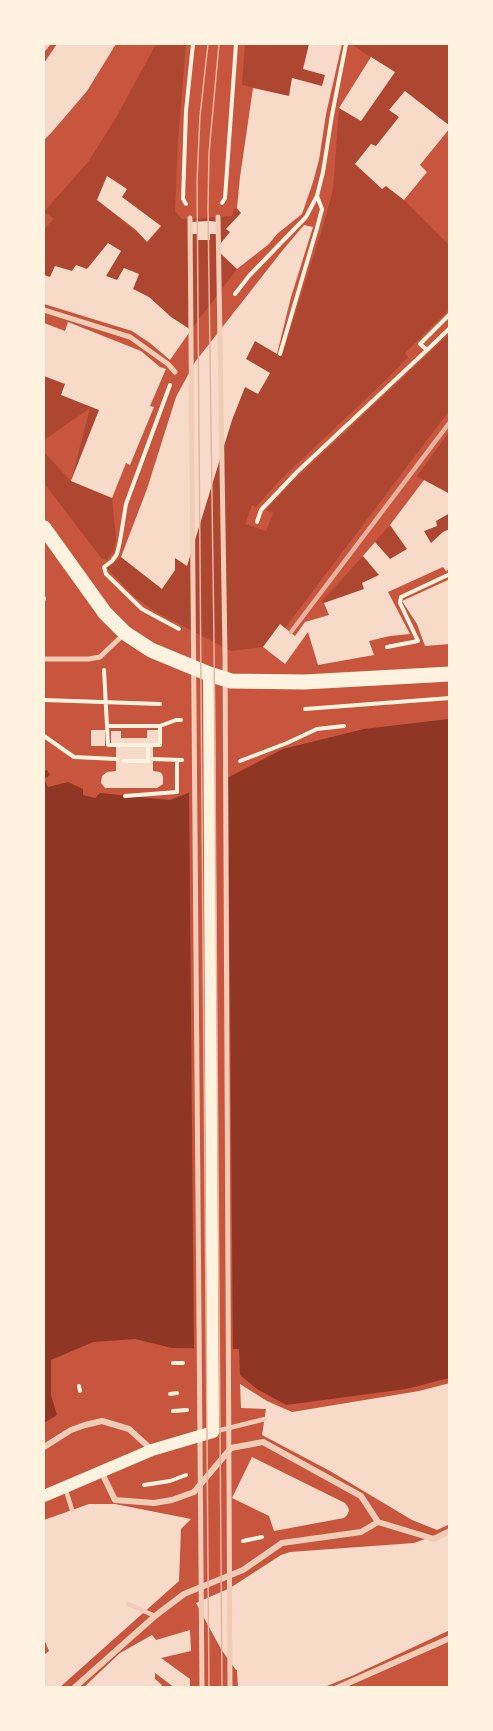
<!DOCTYPE html>
<html>
<head>
<meta charset="utf-8">
<style>
	body { margin:0 }
	#map { position:relative; width:493px; height:1731px; overflow:hidden; background:#c8553d; font-family:"IBM Plex Sans",sans-serif }
	canvas { display:block }
	.frame { position:absolute; inset:0; border:45px solid #fff3e0; pointer-events:none }
</style>
</head>
<body>
<div id="map">
<canvas width="493" height="1731"></canvas>
<div class="frame"></div>
</div>
<script>
const context = document.querySelector('canvas').getContext('2d');
context.lineJoin = 'round';
function fill(path, color) { context.fillStyle = color; context.fill(path, 'evenodd'); }
const toPath = rows => new Path2D(rows.map(r => 'M' + r).join(''));
function trace(path, color, width, dash) { context.strokeStyle = color; context.lineWidth = width; context.lineCap = dash ? 'butt' : 'round'; context.setLineDash(dash || []); context.stroke(path); }
fill(toPath([
	[156,44,186,44,178,140,175,211,182,219,232,216,234,208,241,213,227,228,230,232,217,249,237,269,191,330,171,317,149,297,133,289,139,274,125,268,117,280,106,276,120,251,87,269,72,271,55,266,50,277,44,275,44,262,45,258,44,256,44,229,54,219,44,212,88,162,117,116],
	[107,177,127,189,122,197,161,226,147,241,98,200],
	[245,44,309,44,304,69,325,75,322,86,292,78,289,96,242,85],
	[351,44,414,44,416,45,417,44,449,44,449,126,404,91,390,110,399,117,376,146,371,144,355,164,404,200,449,245,449,310,405,353,408,357,388,378,280,480,256,507,252,505,245,524,266,531,273,513,266,510,287,487,449,334,449,411,285,628,280,625,263,647,231,651,156,612,133,596,107,568,121,557,162,589,175,570,175,558,187,566,232,420,245,387,258,394,270,373,246,359,255,341,282,356,322,229,333,190,339,108,361,121,395,73],
	[44,362,115,392,97,450,82,486,112,498,116,539,114,550,107,560,102,559,44,483,44,452,71,481,90,408,44,440],
	[449,432,449,494,417,476],
	[449,513,449,529,443,532,431,543,424,531,437,526,436,521],
	[390,525,407,549,390,559,375,542],
	[363,556,379,575,362,583,364,589,324,603,322,601]
]), '#ae4732');
fill(toPath([
	[449,719,449,1378,406,1389,286,1405,257,1389,240,1375,239,1349,172,1348,135,1339,93,1342,51,1360,51,1395,57,1415,44,1423,44,771,47,770,50,775,44,779,48,787,68,782,83,789,83,795,95,798,100,793,170,800,231,776,283,749,364,729]
]), '#8f3625');
fill(toPath([
	[228,774,233,1352,194,1351,189,789]
]), '#c8553d');
fill(toPath([
	[57,44,116,44,87,91,52,132,44,140,44,63],
	[309,44,342,44,326,114,319,160,313,182,302,214,277,234,269,244,237,269,216,249,230,232,226,229,241,213,237,208,240,177,253,88,289,96,292,78,322,86,325,75,303,69],
	[371,57,395,72,361,121,339,108],
	[405,91,450,126,450,128,420,165,427,172,404,200,386,186,382,189,355,164,371,144,376,146,399,117,389,110],
	[107,176,127,189,122,197,161,226,147,242,136,230,97,200],
	[210,221,218,222,218,234,210,234,210,240,198,240,198,234,190,234,190,222],
	[304,225,313,227,291,297,277,354,255,341,246,359,270,373,258,394,245,387,232,420,187,566,175,558,175,570,162,589,121,557,147,489,176,397,195,362,282,251],
	[108,243,121,251,106,276,117,280,124,268,139,274,133,289,149,297,171,317,191,330,170,360,150,343,132,331,44,304,44,275,50,277,55,266,72,271,76,265,87,269],
	[68,322,141,351,160,367,166,369,150,406,154,407,130,465,126,463,112,498,71,481,99,410,61,395,65,384,44,376,44,323,65,331],
	[424,480,450,494,450,513,436,521,437,526,424,531,431,543,443,532,450,529,450,569,446,571,443,567,388,592,410,634,390,636,369,641,374,655,318,665,308,632,285,664,263,647,280,624,295,636,305,622,329,615,324,603,364,589,362,583,379,575,363,556,375,542,390,559,407,549,390,525],
	[450,579,450,644,425,646,417,624,402,601],
	[91,730,105,730,105,746,91,746],
	[147,730,158,730,158,743,153,743,153,771,160,772,162,774,163,777,163,784,157,788,105,788,101,783,102,776,107,772,116,771,116,743,111,743,111,731,121,731,121,738,147,738],
	[450,1383,450,1524,437,1530,412,1520,330,1471,262,1435,266,1409,241,1408,240,1384,267,1401,292,1412,419,1391],
	[252,1457,345,1503,348,1507,349,1511,347,1515,344,1518,274,1531,269,1516,232,1498],
	[89,1504,115,1504,191,1519,181,1529,179,1581,59,1688,44,1688,44,1655,49,1651,44,1639,44,1520],
	[450,1530,450,1630,354,1675,322,1688,238,1688,237,1670,236,1670,221,1649,196,1603,230,1588,281,1555,290,1552,414,1543],
	[190,1630,191,1651,161,1658,190,1679,190,1688,175,1688,155,1673,155,1679,162,1685,160,1688,83,1688,120,1653,152,1635,156,1640]
]), '#f7dbc8');
trace(toPath([
	[222,203,225,198,236,44],
	[186,204,183,199,186,111,193,44],
	[235,294,249,276,306,217,317,196,323,172,332,115,346,44],
	[427,350,450,328],
	[280,354,317,228,322,209,317,196],
	[170,385,126,504,120,541,117,554,112,561,104,567,106,574,142,609,179,629],
	[257,522,261,510,297,472,427,350,420,344,450,314],
	[44,599,44,598],
	[387,647,418,641,400,603,401,597,450,574],
	[104,670,108,745,148,745],
	[44,700,160,704],
	[305,709,450,698],
	[108,726,160,726,176,720,181,720],
	[44,736,74,757,116,759],
	[153,759,182,760],
	[124,761,148,761,148,745,160,745,160,726],
	[240,761,287,743,317,729,344,726],
	[125,796,177,792,177,760],
	[173,1363,183,1363],
	[79,1386,80,1391],
	[170,1394,177,1393],
	[173,1411,187,1410],
	[144,1485,170,1481,186,1475],
	[243,1541,262,1537]
]), '#fff3e0', 4);
trace(toPath([
	[213,1432,265,1419],
	[65,1487,72,1510],
	[128,1604,155,1616]
]), '#f1ccb7', 4.5);
trace(toPath([
	[218,217,225,653,230,1688],
	[190,218,202,1688],
	[44,310,130,337,168,364,175,372],
	[44,659,89,659,100,657,124,634]
]), '#f1ccb7', 5);
trace(toPath([
	[44,48,47,44],
	[44,1447,71,1430,85,1425,102,1421,129,1429,152,1450],
	[101,1471,115,1500,154,1503,172,1500,194,1492,231,1448,263,1442,361,1496,378,1522,434,1539,450,1531],
	[74,1688,155,1616,184,1594,243,1570,282,1543,361,1532,378,1522],
	[337,1688,450,1638]
]), '#f1ccb7', 6);
trace(toPath([
	[44,1496,152,1450,213,1432,209,674]
]), '#fff3e0', 12);
trace(toPath([
	[44,528,105,613,125,633,151,650,209,674,231,681,304,682,450,674]
]), '#fff3e0', 15);
trace(toPath([
	[208,44,200,116,197,181,209,1688],
	[219,44,209,153,208,209,214,641,222,1688]
]), '#e9b49f', 1.5);
trace(toPath([
	[291,632,450,422]
]), '#e9b49f', 4.5);
</script>
</body>
</html>
